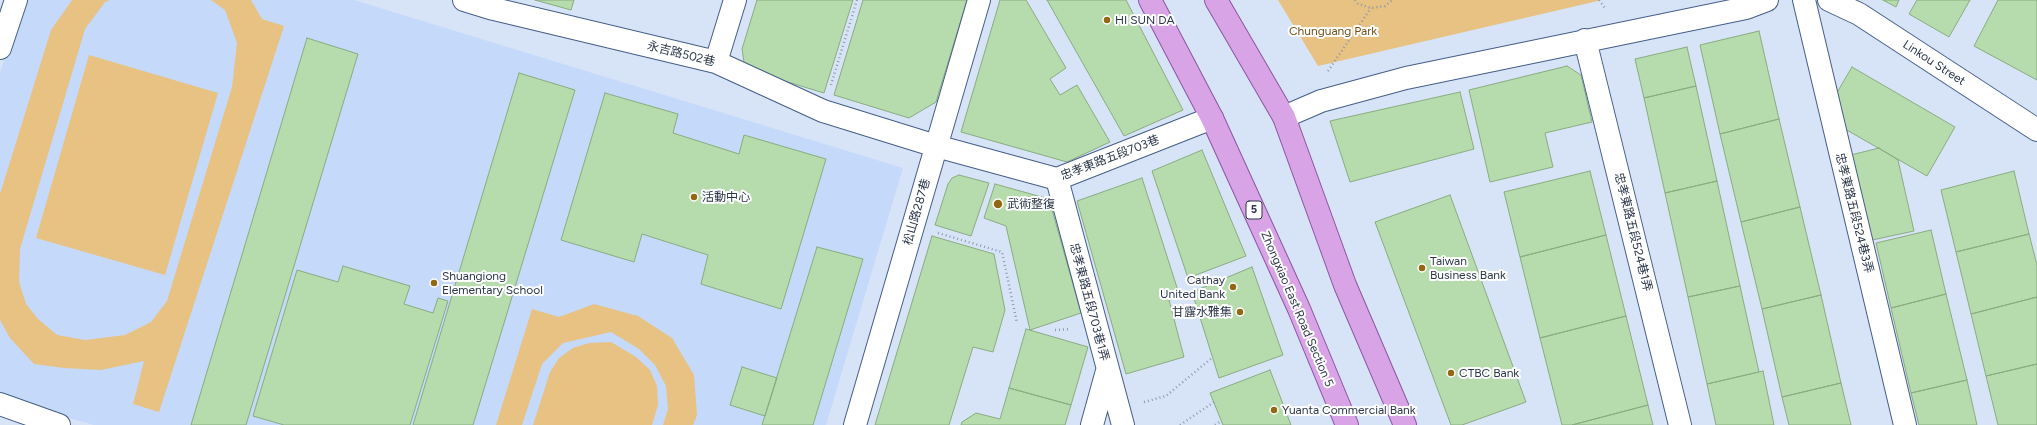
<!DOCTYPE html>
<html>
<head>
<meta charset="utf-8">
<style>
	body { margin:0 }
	canvas { display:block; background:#d7e3f7 }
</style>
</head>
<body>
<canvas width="2037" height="425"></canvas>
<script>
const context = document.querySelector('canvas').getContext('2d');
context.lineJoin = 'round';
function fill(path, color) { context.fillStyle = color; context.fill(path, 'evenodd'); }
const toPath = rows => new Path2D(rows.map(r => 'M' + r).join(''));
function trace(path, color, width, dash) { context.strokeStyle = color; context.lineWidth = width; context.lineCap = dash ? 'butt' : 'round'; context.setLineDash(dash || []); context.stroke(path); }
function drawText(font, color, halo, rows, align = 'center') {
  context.font = font + ' Figtree,"Noto Sans TC",sans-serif'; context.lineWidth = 4; context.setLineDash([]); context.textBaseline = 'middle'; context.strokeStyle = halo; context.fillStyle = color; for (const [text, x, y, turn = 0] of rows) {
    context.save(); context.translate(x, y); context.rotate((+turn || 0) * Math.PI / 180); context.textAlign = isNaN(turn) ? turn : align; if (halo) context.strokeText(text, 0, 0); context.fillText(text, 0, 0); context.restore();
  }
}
fill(toPath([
	[24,0,354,0,903,168,826,425,94,425,0,398,0,73]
]), '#c5d9fa');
fill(toPath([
	[72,0,110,0,105,2,85,29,20,249,19,282,26,304,38,319,57,335,85,340,125,335,151,322,167,301,232,87,237,43,225,10,211,0,251,0,262,19,284,26,159,412,133,404,144,361,101,370,64,368,34,364,10,338,0,320,0,194,51,30],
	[1278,0,1602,0,1318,66],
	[89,55,218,93,165,275,36,238],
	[594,304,638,316,672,338,694,375,697,415,693,425,663,425,668,409,666,386,655,365,639,349,611,332,563,343,542,364,522,425,496,425,532,309,559,317],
	[611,342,636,357,650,370,657,386,658,405,652,425,533,425,550,372,559,358,573,348,589,343]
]), '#e7c283');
const building = toPath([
	[535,0,574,0,571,10,535,0],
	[757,0,853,0,824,93,745,69,742,49,757,0],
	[863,0,967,0,936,102,909,118,834,95,863,0],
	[1000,0,1026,0,1066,68,1050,79,1060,95,1077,85,1110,142,1067,162,961,132,1000,0],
	[1047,0,1126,0,1183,110,1124,136,1047,0],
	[1883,0,1899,0,1896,7,1883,0],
	[1917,0,1970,0,1949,37,1909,14,1917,0],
	[1998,0,2037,0,2037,80,1974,46,1998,0],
	[1759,31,1779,119,1720,134,1700,45,1759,31],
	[307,38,358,54,246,425,191,425,307,38],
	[1687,47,1696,86,1644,98,1635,59,1687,47],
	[1567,66,1581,75,1592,122,1545,133,1553,167,1490,182,1469,90,1567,66],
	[1852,67,1955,127,1927,176,1831,121,1832,101,1852,67],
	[519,73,575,90,473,425,413,425,519,73],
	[1696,86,1717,181,1665,193,1644,98,1696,86],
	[1460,92,1474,149,1350,182,1330,121,1460,92],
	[605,93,678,114,673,133,739,154,744,135,826,159,781,309,701,284,708,255,642,234,634,262,561,240,605,93],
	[1779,119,1800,207,1741,222,1720,134,1779,119],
	[1879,148,1898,160,1914,231,1863,242,1843,157,1879,148],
	[1202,150,1246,256,1188,278,1152,171,1202,150],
	[1590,171,1606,235,1520,257,1504,192,1590,171],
	[2014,171,2029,234,1956,252,1941,190,2014,171],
	[959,175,989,183,971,236,935,225,948,184,952,178,959,175],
	[1142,178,1180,297,1169,300,1184,357,1126,374,1077,201,1142,178],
	[1717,181,1740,286,1688,297,1665,193,1717,181],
	[995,184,1049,199,1081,313,1030,330,1006,226,984,218,995,184],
	[1450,195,1526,402,1462,425,1451,425,1375,222,1450,195],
	[1800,207,1821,295,1762,309,1741,222,1800,207],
	[1931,230,1946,294,1891,308,1876,243,1931,230],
	[2029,234,2037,265,2037,297,1971,314,1956,252,2029,234],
	[1606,235,1626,316,1540,338,1520,257,1606,235],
	[932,236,994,254,1005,310,993,352,973,347,949,425,875,425,932,236],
	[817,247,863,259,813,425,762,425,817,247],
	[343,266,410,286,404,304,433,313,438,298,448,301,410,425,284,425,253,416,297,270,338,282,343,266],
	[1252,267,1283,355,1219,378,1192,292,1252,267],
	[1740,286,1759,372,1707,384,1688,297,1740,286],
	[1946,294,1967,380,1911,393,1891,308,1946,294],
	[1821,295,1841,383,1782,397,1762,309,1821,295],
	[2037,297,2037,364,1986,376,1971,314,2037,297],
	[1626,316,1648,405,1572,425,1562,425,1540,338,1626,316],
	[1026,329,1088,347,1071,405,1009,388,1026,329],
	[2037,364,2037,425,1998,425,1986,376,2037,364],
	[742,367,777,378,765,416,730,405,742,367],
	[1270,370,1291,425,1223,425,1210,393,1270,370],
	[1763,371,1774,425,1716,425,1707,384,1763,371],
	[1967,380,1977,425,1919,425,1911,393,1967,380],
	[1841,383,1851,425,1789,425,1782,397,1841,383],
	[1009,388,1071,405,1065,425,961,425,962,422,976,413,1000,419,1009,388],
	[1648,405,1653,425,1572,425,1648,405]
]);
fill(building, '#b6dbad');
trace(building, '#89ac80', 1);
const minor = toPath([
	[464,0,490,8,716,62,823,111,936,146,1057,179,1212,118],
	[1804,0,1905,425],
	[1829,0,1859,14,2037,130],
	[1585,40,1680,425],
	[0,48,16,0],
	[716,62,735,0],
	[1284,117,1321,101,1406,78,1746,8,1767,0],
	[1057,179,1123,425],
	[0,404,59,425],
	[855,425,979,0],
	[1092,425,1107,371]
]);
const major = toPath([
	[1150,0,1212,118,1299,309,1347,425],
	[1216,0,1284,117,1345,285,1405,425]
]);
trace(minor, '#455e88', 24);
trace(major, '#8b56a3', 24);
trace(toPath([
	[1355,0,1358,4,1371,8,1385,6,1392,0],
	[1599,0,1605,8],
	[1328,71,1371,8],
	[831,85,857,0],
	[938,233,1002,252,1017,323],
	[1055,330,1070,329],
	[1144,402,1166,396,1213,357],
	[1180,425,1214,402],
	[1215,425,1221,421]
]), '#8d99ac', 2.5, [1, 3]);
trace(minor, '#fff', 22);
trace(major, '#d9a4e5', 22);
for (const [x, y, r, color] of [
	[1107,20,4,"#926912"],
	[694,197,4,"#926912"],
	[998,204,5,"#926912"],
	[1422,268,4,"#926912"],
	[434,283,4,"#926912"],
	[1233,287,4,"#926912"],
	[1240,312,4,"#926912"],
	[1451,373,4,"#926912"],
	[1274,410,4,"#926912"]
]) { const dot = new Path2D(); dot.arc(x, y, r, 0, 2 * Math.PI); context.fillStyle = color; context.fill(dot); trace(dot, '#fff', 1.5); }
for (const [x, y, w] of [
	[1254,210,16]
]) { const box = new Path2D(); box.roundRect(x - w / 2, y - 9, w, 18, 3); context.fillStyle = '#fff'; context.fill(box); trace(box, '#2b3649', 1); }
drawText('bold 11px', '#2b3649', null, [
	["5",1254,210]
]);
drawText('12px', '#2b3649', '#fff', [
	["HI SUN DA",1115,20],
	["活動中心",702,197],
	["武術整復",1007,204],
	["Taiwan",1430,261],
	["Business Bank",1430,275],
	["Shuangiong",442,276],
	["Elementary School",442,290],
	["Cathay",1225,280,"right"],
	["United Bank",1225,294,"right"],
	["甘露水雅集",1232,312,"right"],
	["CTBC Bank",1459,373],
	["Yuanta Commercial Bank",1282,410]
], 'left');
drawText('12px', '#705216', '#fff', [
	["Chunguang Park",1333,31]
]);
drawText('12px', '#2b3649', '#fff', [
	["永吉路502巷",681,54,14],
	["Linkou Street",1934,63,33],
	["忠孝東路五段703巷",1110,158,-21],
	["松山路287巷",917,212,-74],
	["忠孝東路五段524巷3弄",1854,213,76],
	["忠孝東路五段524巷1弄",1633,232,76],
	["忠孝東路五段703巷1弄",1089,302,75],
	["Zhongxiao East Road Section 5",1297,309,67]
]);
</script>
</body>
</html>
